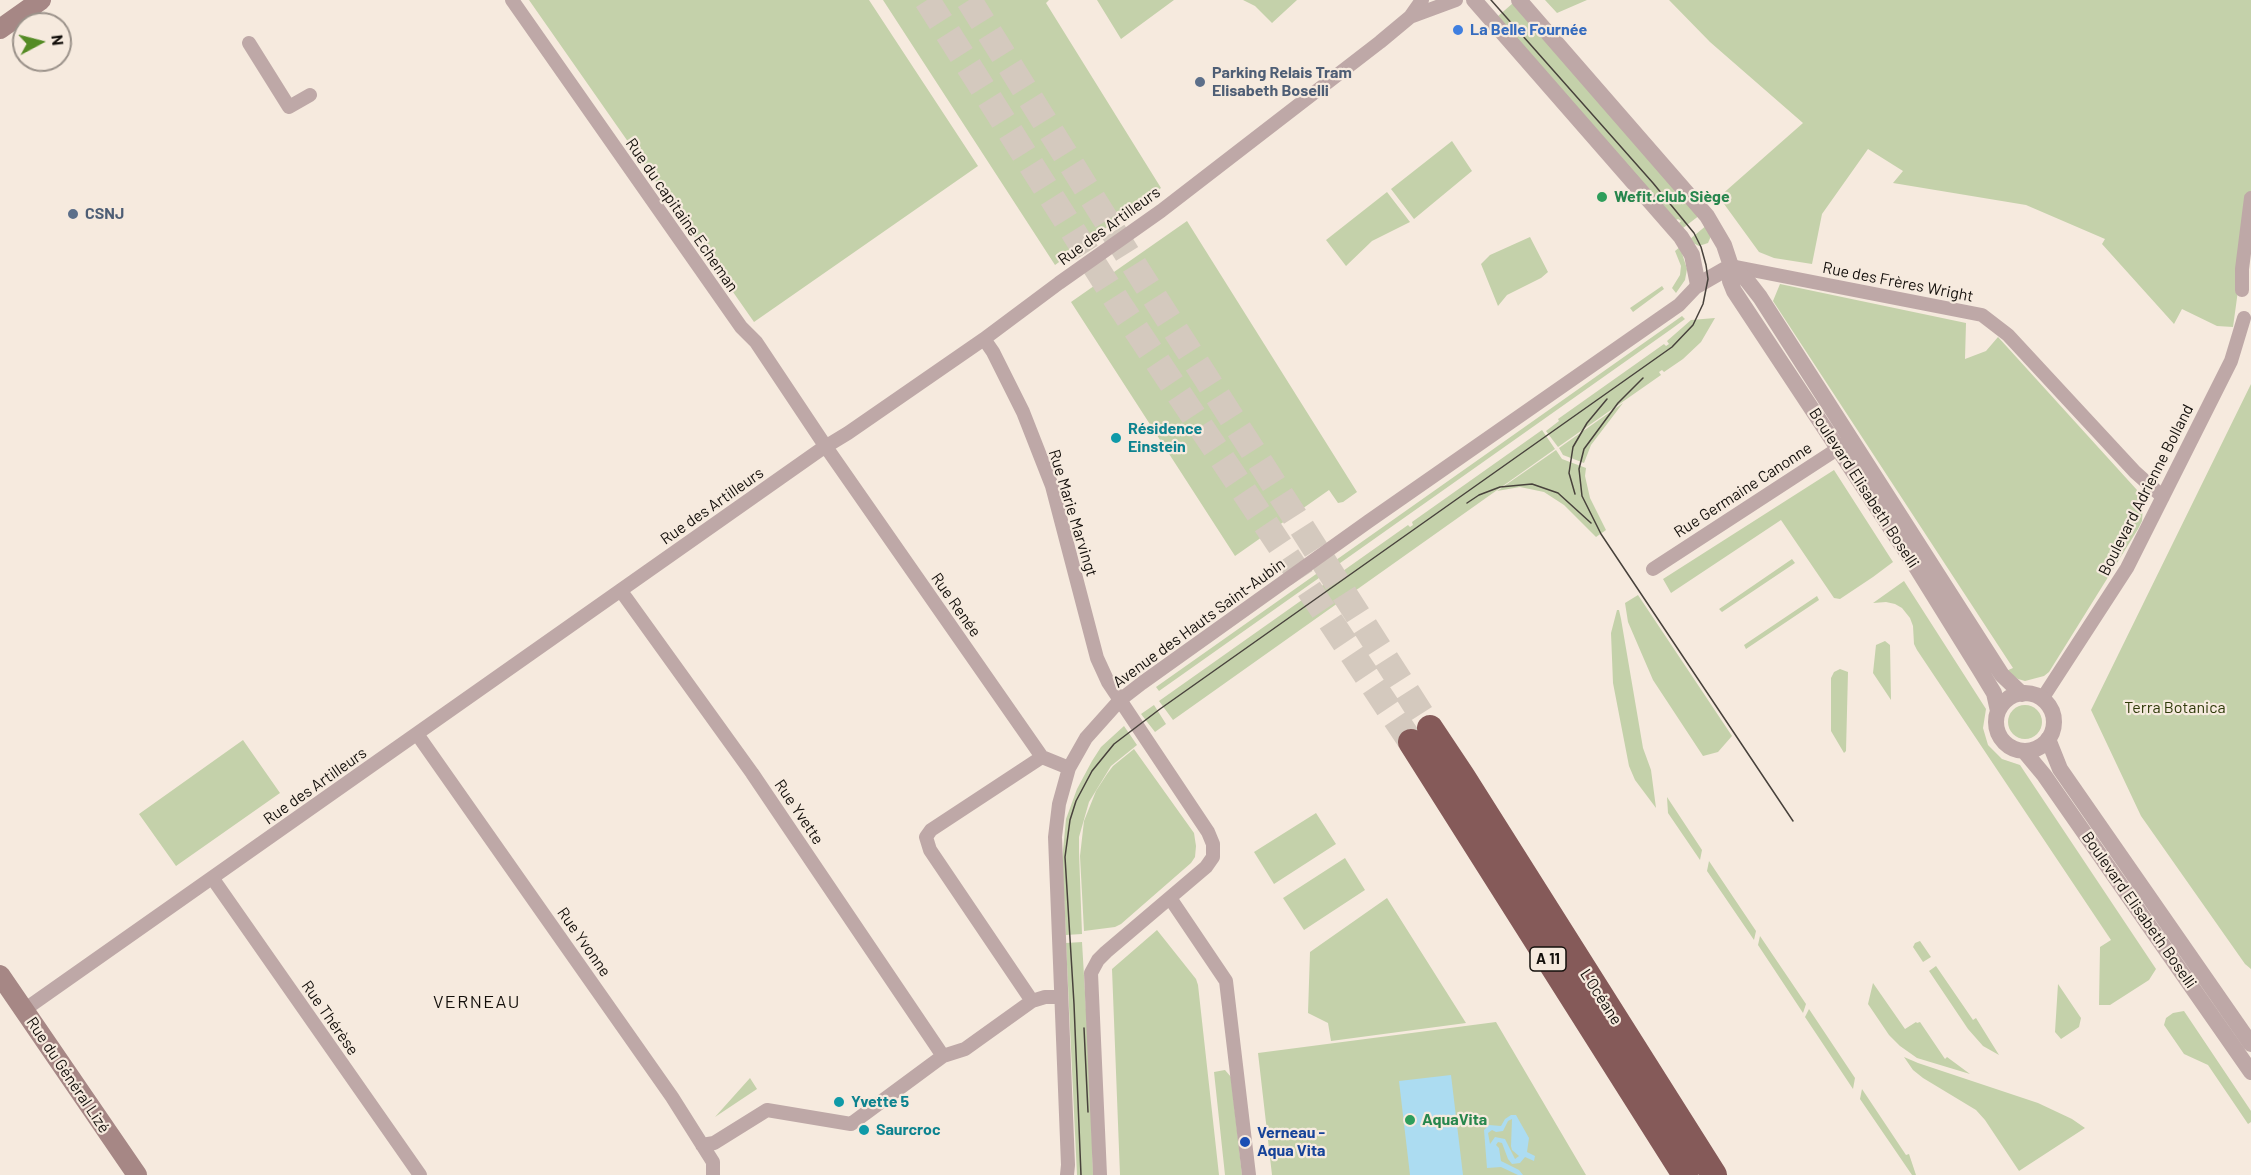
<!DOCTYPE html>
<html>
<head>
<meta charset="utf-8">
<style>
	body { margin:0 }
	#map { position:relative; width:2251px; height:1175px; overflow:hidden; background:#f6eade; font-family:Barlow,sans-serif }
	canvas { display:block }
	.north { position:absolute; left:12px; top:12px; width:60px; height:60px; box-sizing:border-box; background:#f6eade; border:2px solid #9b928a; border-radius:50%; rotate:83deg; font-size:16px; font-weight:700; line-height:24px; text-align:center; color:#130f0b }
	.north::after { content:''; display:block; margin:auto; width:21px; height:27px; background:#548b25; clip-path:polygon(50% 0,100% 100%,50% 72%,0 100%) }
</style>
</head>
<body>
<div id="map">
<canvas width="2251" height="1175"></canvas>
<div class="north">N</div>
</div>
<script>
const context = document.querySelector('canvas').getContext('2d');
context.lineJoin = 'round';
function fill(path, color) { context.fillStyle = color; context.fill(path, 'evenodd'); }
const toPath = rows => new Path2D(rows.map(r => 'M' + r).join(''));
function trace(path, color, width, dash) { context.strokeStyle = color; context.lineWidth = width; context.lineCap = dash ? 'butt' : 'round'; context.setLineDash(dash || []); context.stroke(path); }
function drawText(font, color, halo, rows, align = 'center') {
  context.font = font + ' Barlow,sans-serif'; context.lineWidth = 4.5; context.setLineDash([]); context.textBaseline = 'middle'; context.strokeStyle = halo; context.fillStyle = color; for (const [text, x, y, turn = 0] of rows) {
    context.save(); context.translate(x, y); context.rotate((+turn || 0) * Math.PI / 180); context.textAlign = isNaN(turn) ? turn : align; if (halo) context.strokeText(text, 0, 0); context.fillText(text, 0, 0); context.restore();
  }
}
fill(toPath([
	[529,0,869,0,978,166,754,322],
	[883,0,1049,0,1046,3,1161,188,1055,265],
	[1097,0,1174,0,1121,39],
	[1243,0,1297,0,1272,23,1255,6],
	[1545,0,1587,0,1557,13],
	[1669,0,2251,0,2251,196,2233,327,2217,326,2182,309,2174,324,2102,244,2105,239,2026,205,1893,183,1903,171,1868,149,1822,214,1812,264,1774,258,1759,252,1719,197,1803,123,1710,42],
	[1513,3,1700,215,1683,228,1679,223,1681,221,1678,219,1676,220,1497,17],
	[1452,141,1472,171,1414,219,1391,189],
	[1387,192,1410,222,1372,241,1346,266,1326,240],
	[1187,221,1357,492,1343,502,1338,503,1329,490,1235,556,1071,302],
	[1707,225,1711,236,1708,243,1699,246,1693,243,1690,239],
	[1530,237,1548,272,1541,278,1507,295,1498,306,1481,264,1490,255],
	[1680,247,1687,269,1685,280,1676,293,1672,288,1680,275,1681,266,1675,251],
	[1780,284,1966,323,1965,359,1986,351,1998,337,2137,490,2143,506,2142,521,2138,529,2049,672,2044,676,2025,681,2018,679,2006,671,2013,668,1773,301],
	[1662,286,1664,289,1633,312,1630,308],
	[1682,316,1685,319,1670,330,1159,691,1156,687],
	[1715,318,1701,342,1683,359,1664,372,1662,370,1659,372,1661,375,1558,447,1546,431,1559,421,1558,419,1664,344,1666,346,1669,344,1667,341,1691,320],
	[2251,384,2251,969,2245,964,2141,816,2091,710],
	[1623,403,1591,445,1584,463,1563,455,1559,448],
	[1542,430,1555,449,1173,720,1159,701,1408,525,1410,527,1413,525,1412,522],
	[1556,450,1562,459,1586,468,1585,476,1590,498,1606,530,1596,537,1564,505,1544,492,1520,487,1497,491],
	[1834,470,1893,562,1873,577,1840,599,1834,598,1781,520,1671,593,1663,579],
	[1792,559,1795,563,1722,612,1719,609],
	[1904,581,1986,709,1983,728,1988,745,2002,759,2020,765,2156,969,2149,980,2110,1005,2099,1005,2100,947,2111,940,1917,650,1914,644,1913,626,1910,618,1902,608,1895,604,1886,602,1873,603],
	[1638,595,1732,736,1718,752,1703,756,1653,680,1628,622,1625,603],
	[1817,596,1819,600,1746,649,1744,645],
	[1617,610,1619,610,1621,619,1643,748,1651,770,1656,808,1635,780,1629,766,1613,683,1611,633],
	[1885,641,1890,645,1891,700,1873,673,1876,645],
	[1840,669,1848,672,1846,751,1844,753,1831,731,1831,678,1834,672],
	[1154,705,1166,724,1155,732,1141,714],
	'2008 722a17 17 0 1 1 34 0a17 17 0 1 1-34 0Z',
	[1124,726,1137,745,1111,766,1089,802,1079,837,1079,852,1082,934,1066,935,1062,861,1066,819,1077,789,1092,761,1101,747],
	[243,740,280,793,176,866,139,814],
	[1134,749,1194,833,1196,846,1195,857,1191,863,1121,924,1115,927,1084,931,1080,856,1084,821,1096,791,1107,774,1113,766],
	[1667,797,1702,850,1700,860,1668,813],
	[1316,813,1336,844,1274,884,1254,852],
	[1345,858,1365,890,1304,930,1283,898],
	[1709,861,1756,931,1754,940,1707,871],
	[1387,898,1466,1023,1331,1041,1328,1023,1308,1013,1310,952],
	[1157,930,1196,979,1198,985,1219,1175,1120,1175,1112,969],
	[1760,936,1806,1004,1803,1013,1758,945],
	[1920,941,1931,957,1923,962,1913,947,1915,943],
	[1082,942,1090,1077,1093,1175,1077,1175,1066,943],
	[1936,966,1973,1020,1976,1018,1999,1055,1983,1046,1968,1029,1929,971],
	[1873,983,1905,1029,1916,1022,1917,1023,1920,1022,1945,1059,1947,1057,1970,1074,1917,1058,1900,1046,1889,1035,1868,1004],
	[2058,984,2081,1018,2079,1027,2061,1039,2055,1032],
	[1809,1009,1855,1078,1853,1089,1805,1017],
	[2184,1011,2251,1111,2251,1122,2248,1124,2208,1065,2184,1054,2164,1025,2166,1018,2173,1013],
	[1496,1022,1586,1175,1272,1175,1258,1053],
	[1904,1057,1918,1063,2038,1103,2072,1119,2085,1128,2019,1171,1985,1120,1976,1110,1923,1078,1913,1070],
	[1225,1070,1231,1077,1242,1175,1225,1175,1214,1072],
	[750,1078,757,1089,715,1117],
	[1862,1089,1906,1155,1909,1154,1916,1175,1912,1175,1860,1099]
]), '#c4d1aa');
fill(toPath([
	[1451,1075,1463,1175,1410,1175,1399,1081],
	[1511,1115,1516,1115,1529,1138,1527,1152,1535,1156,1534,1161,1525,1157,1520,1163,1512,1164,1508,1159,1502,1143,1498,1142,1496,1145,1499,1148,1501,1161,1519,1170,1523,1175,1518,1175,1501,1167,1487,1168,1484,1130,1489,1125,1501,1126,1505,1119],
	[1512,1119,1511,1146,1512,1150,1519,1156,1515,1159,1505,1139,1495,1137,1490,1144,1488,1133,1492,1130,1496,1132,1503,1131,1508,1121]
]), '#acdcf1');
trace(toPath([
	[927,0,1119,304,1411,742],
	[969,0,1146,284,1430,728]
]), '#d4c9be', 26, [26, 13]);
trace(toPath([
	[512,0,741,327,756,342,826,447,1042,757,1069,768],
	[1410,17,1456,0],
	[249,43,289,107,310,95],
	[1731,266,1982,315,2008,335,2135,472,2163,497],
	[2242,290,2242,269,2251,198],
	[984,339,993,352,1023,412,1052,486,1097,658,1108,682,1208,832,1213,844,1213,857,1206,867,1106,952,1098,960,1091,973,1100,1175],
	[1653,569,1845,444],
	[621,591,752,773,943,1056],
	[2042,699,2127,568,2231,361,2244,318],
	[417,734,672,1097,713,1162,713,1175],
	[213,879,420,1175],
	[1170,898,1226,981,1249,1175],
	[1032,1001,930,850,926,837,931,830,1042,757],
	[24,1010,820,450,848,433,984,339,1059,283,1161,211,1380,42,1410,17,1422,0],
	[702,1145,714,1143,767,1110,851,1124,943,1056,965,1049,1032,1001,1045,997,1060,997],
	[1067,1175,1068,1165,1055,837,1059,804,1069,768,1086,738,1120,700,1142,683,1369,521,1679,305,1698,285]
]), '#bea8a7', 14);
trace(toPath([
	[1474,0,1681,237,1692,255,1698,285,1731,266],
	[1519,0,1707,216,1724,245,1731,266,1730,281,1734,291,1913,562,1980,670,1994,693,1998,711],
	[1731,266,1746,279,1760,297,2002,675,2022,694],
	'1996 722a29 29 0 1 1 58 0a29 29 0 1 1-58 0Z',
	[2048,739,2060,769,2251,1044],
	[2024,751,2044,775,2251,1072]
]), '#bea8a7', 16);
trace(toPath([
	[0,29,41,0],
	[0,975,137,1175]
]), '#a68785', 20);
trace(toPath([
	[1430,728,1462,776,1714,1175],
	[1411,742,1685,1175]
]), '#855a59', 26);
trace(toPath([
	[1643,378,1618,403,1584,449,1579,469,1582,496,1601,534,1793,821],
	[1575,494,1569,473,1573,447,1587,423,1607,399],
	[1467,503,1479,495,1500,487,1532,484,1558,493,1591,523],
	[1084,1028,1088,1112],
	[1081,1175,1074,1004,1065,857,1070,820,1076,801,1092,771,1114,744,1160,709,1672,347,1693,325,1703,304,1708,279,1706,265,1701,247,1694,233,1653,183,1491,0]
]), '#48423c', 1.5);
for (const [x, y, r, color] of [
	[1458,30,6,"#3f7fe0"],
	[1200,82,6,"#5c6f8a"],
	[1602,197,6,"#2e9e5b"],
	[73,214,6,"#5c6f8a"],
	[1116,438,6,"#0f9aa8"],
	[839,1102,6,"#0f9aa8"],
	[1410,1120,6,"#2e9e5b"],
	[864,1130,6,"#0f9aa8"],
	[1245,1142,6,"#1a4fb4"]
]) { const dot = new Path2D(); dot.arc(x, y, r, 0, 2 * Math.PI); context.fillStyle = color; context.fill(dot); trace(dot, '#f6eade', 2); }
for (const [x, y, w] of [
	[1548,959,36]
]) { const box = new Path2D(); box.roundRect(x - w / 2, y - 12, w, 24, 4.5); context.fillStyle = '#f6eade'; context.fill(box); trace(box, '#130f0b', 1.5); }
drawText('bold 15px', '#130f0b', null, [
	["A 11",1548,959]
]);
drawText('bold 16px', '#366cbe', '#f6eade', [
	["La Belle Fournée",1470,30]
], 'left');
drawText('bold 16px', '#4e5e75', '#f6eade', [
	["Parking Relais Tram",1212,73],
	["Elisabeth Boselli",1212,91],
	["CSNJ",85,214]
], 'left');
drawText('bold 16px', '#27864d', '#f6eade', [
	["Wefit.club Siège",1614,197],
	["AquaVita",1422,1120]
], 'left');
drawText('16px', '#130f0b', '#f6eade', [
	["Rue du capitaine Echeman",682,215,55],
	["Rue des Artilleurs",1109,226,-36],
	["Rue des Frères Wright",1898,282,11],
	["Boulevard Elisabeth Boselli",1864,488,57],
	["Rue Germaine Canonne",1743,490,-33],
	["Boulevard Adrienne Bolland",2146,490,-63],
	["Rue des Artilleurs",712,506,-35],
	["Rue Marie Marvingt",1073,513,73],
	["Rue Renée",956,605,55],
	["Avenue des Hauts Saint-Aubin",1199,623,-36],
	["Rue des Artilleurs",315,786,-35],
	["Rue Yvette",799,812,56],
	["Boulevard Elisabeth Boselli",2139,910,55],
	["Rue Yvonne",584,942,55],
	["L’Océane",1601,997,57],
	["Rue Thérèse",330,1018,55],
	["Rue du Général Lizé",68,1075,56]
]);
drawText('bold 16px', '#0d838f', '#f6eade', [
	["Résidence",1128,429],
	["Einstein",1128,447],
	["Yvette 5",851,1102],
	["Saurcroc",876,1130]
], 'left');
drawText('16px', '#2f3a0a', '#f6eade', [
	["Terra Botanica",2175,708]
]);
drawText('bold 16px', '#164399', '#f6eade', [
	["Verneau -",1257,1133],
	["Aqua Vita",1257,1151]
], 'left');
context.letterSpacing = '1.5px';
drawText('18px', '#130f0b', '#f6eade', [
	["VERNEAU",477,1002]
]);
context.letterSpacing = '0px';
</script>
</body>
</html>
